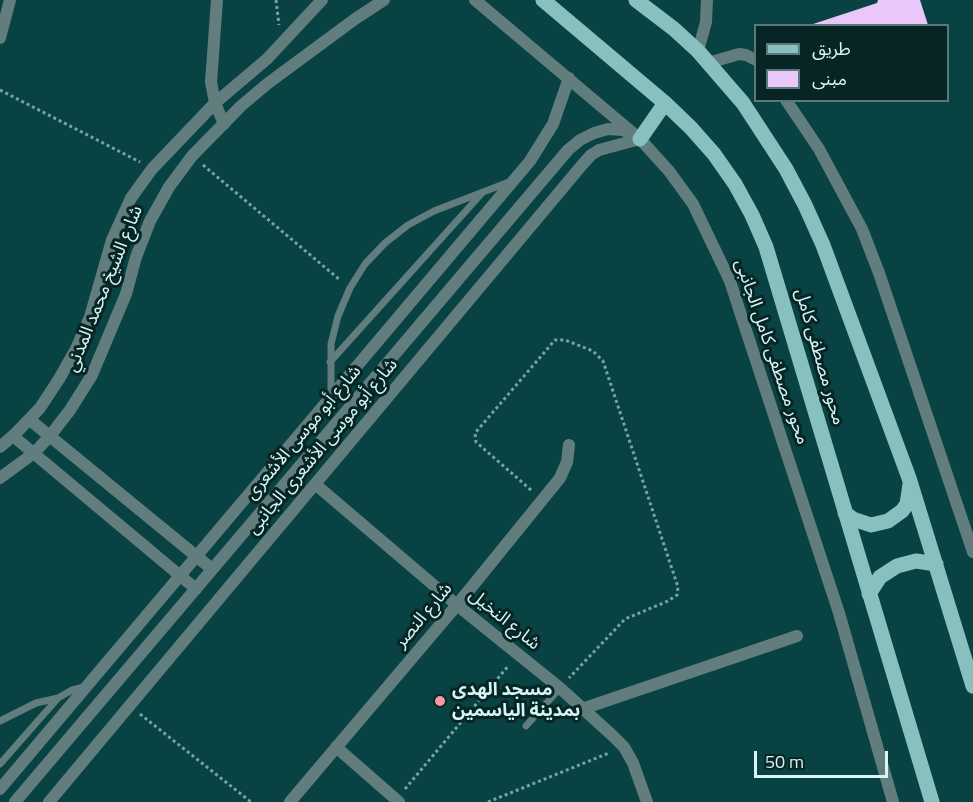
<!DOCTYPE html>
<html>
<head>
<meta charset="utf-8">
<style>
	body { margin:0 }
	#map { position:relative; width:973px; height:802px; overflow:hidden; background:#084242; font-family:"Titillium Web","Noto Sans Arabic",sans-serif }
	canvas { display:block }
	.legend { position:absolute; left:754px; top:24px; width:195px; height:78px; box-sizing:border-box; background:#082525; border:2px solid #5a7978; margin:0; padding:8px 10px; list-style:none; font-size:18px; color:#d5f6f5 }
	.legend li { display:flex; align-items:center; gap:12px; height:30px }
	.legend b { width:30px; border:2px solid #5a7978 }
	.scale { position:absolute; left:754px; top:751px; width:134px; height:27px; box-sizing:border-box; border:3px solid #d5f6f5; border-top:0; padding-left:8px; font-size:18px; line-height:21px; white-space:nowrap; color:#d5f6f5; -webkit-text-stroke:4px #082525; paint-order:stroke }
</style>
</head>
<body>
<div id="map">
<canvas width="973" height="802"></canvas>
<ul class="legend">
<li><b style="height:8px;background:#87c0bf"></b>طريق</li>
<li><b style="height:16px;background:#e9c7f9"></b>مبنى</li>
</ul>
<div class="scale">50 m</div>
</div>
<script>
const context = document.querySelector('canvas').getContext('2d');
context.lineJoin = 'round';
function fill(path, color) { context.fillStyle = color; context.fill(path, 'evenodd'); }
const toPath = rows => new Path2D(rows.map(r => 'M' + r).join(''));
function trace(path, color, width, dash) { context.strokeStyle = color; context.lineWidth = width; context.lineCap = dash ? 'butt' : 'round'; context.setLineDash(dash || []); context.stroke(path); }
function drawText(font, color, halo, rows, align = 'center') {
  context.font = font + ' "Titillium Web","Noto Sans Arabic",sans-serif'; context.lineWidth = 6; context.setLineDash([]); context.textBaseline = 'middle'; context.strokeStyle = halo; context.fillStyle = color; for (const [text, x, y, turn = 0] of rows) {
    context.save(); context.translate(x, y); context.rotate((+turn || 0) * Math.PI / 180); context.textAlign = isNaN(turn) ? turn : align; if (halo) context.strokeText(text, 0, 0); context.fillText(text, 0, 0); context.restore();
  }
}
fill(toPath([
	[878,0,920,0,928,25,807,26,877,3]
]), '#e9c7f9');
trace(toPath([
	[276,0,279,25],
	[0,90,140,162],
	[203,165,340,280],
	[531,490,476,442,475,433,555,340,565,340,593,351,603,361,678,587,677,595,668,601,625,619,569,678],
	[140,714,251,802],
	[405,789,509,665],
	[488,802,609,753]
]), '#77a3a3', 3, [3, 3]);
trace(toPath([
	[330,362,482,193],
	[331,395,331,344,338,316,350,288,365,264,385,243,408,225,434,211,509,182],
	[0,721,36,703,58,698],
	[526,726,560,688],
	[0,764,58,698,72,690,84,687]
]), '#627d7d', 7);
trace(toPath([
	[217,0,211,82,215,103,224,124],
	[0,38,10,0],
	[30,420,212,569],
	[13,436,196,589],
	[0,447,16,433,40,408,59,379,76,349,90,317,112,240,131,198,152,169,215,103,267,59,322,0],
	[0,478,34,453,50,436,70,410,92,375,126,294,136,257,150,221,169,187,192,156,241,106,267,84,355,19,384,0],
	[315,484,457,605,560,688,613,736,624,747,633,763,647,802],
	[582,709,797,636],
	[336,747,399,802],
	[49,802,582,165,591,155,599,150,640,139],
	[290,802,457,605,560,478,567,462,569,445]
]), '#627d7d', 12);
trace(toPath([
	[475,0,640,139,669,171,693,204,730,281,741,315,839,613,893,802],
	[698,51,706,22,707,0],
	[708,63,739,54,746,55,756,60],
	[786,100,819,149,862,229,879,273,973,552],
	[0,789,530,161,553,124,569,78],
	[15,802,568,150,580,140,594,133,608,129,623,130,640,139]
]), '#627d7d', 12);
trace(toPath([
	[543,0,665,103,691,128,714,154,735,184,752,215,766,247,932,802],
	[636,0,674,29,698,51,743,103,786,169,805,205,823,245,909,478,973,686],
	[640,139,665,103],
	[845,513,853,519,871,525,888,521,902,511,907,504,910,484],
	[869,594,880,577,897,566,916,561,936,564]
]), '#87c0bf', 15);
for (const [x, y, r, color] of [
	[440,701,6,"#f49aa1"]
]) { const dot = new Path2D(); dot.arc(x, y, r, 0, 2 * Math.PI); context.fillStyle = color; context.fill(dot); trace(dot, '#082525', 2); }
drawText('18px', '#d5f6f5', '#082525', [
	["شارع الشيخ محمد المدني",105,289,-68],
	["محور مصطفى كامل الجانبى",771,352,71],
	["محور مصطفى كامل",819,357,74],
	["شارع أبو موسى الأشعرى",304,433,-50],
	["شارع أبو موسى الأشعرى الجانبى",323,447,-50],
	["شارع النصر",424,616,-50],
	["شارع النخيل",504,620,39]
]);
drawText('bold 18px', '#d5f6f5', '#082525', [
	["مسجد الهدى",452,691],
	["بمدينة الياسمين",452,712]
], 'left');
</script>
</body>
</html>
